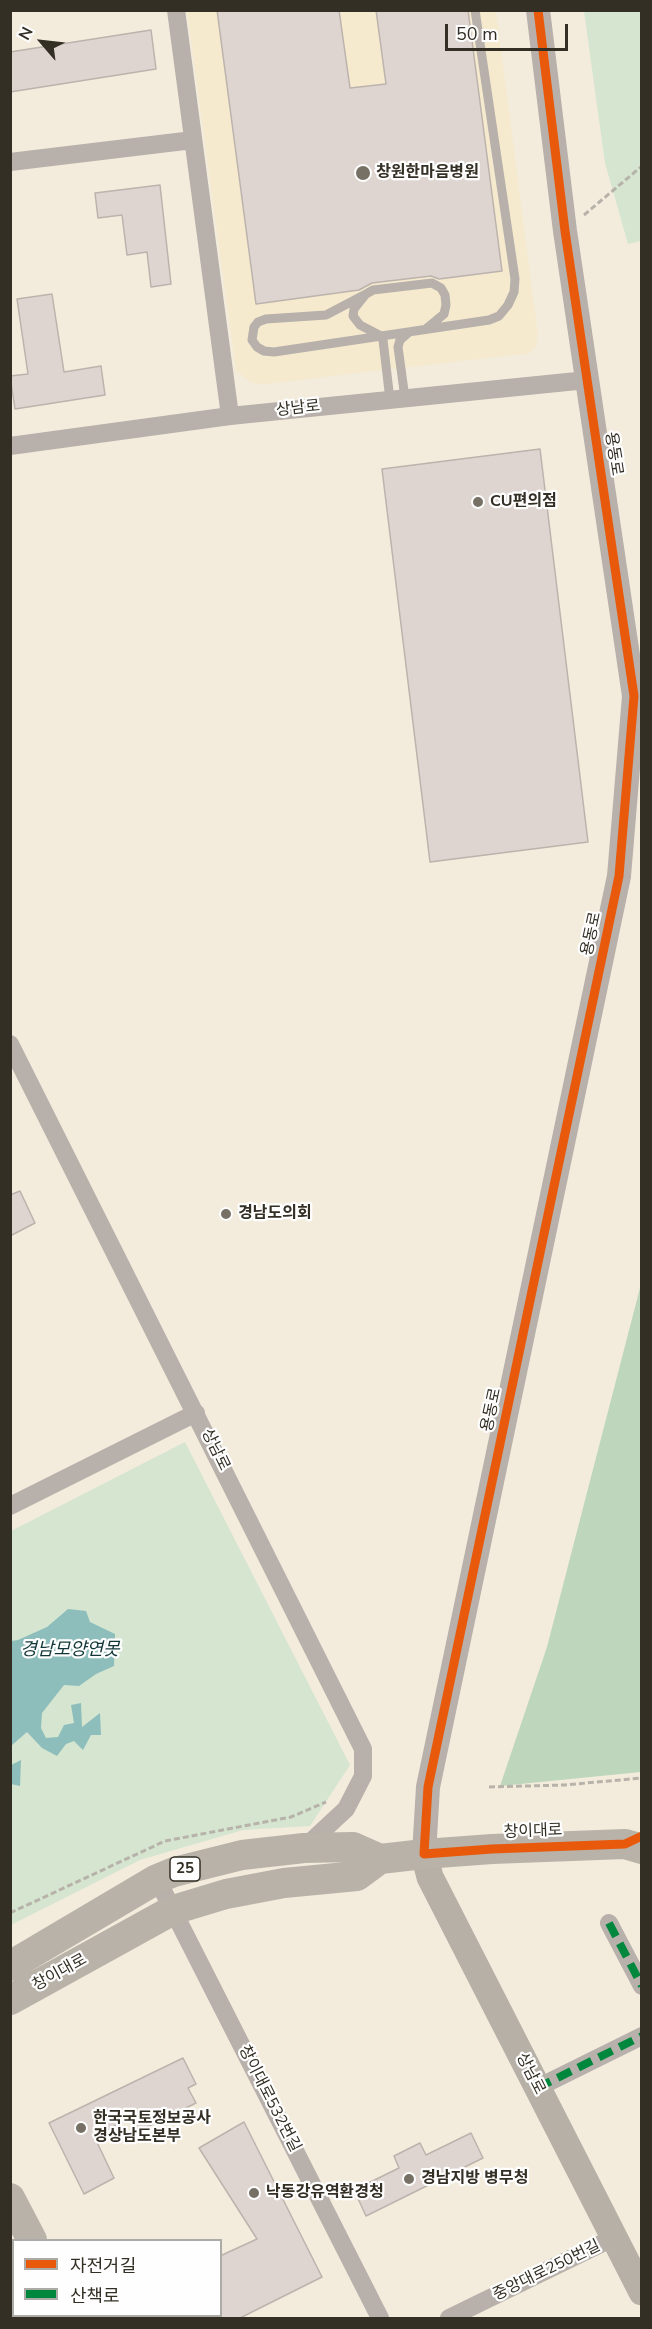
<!DOCTYPE html>
<html>
<head>
<meta charset="utf-8">
<style>
	body { margin:0 }
	#map { position:relative; width:652px; height:2329px; overflow:hidden; background:#f3ecdc; font-family:"Nunito Sans","Noto Sans KR",sans-serif }
	canvas { display:block }
	.frame { position:absolute; inset:0; border:12px solid #332f24; pointer-events:none }
	.legend { position:absolute; left:12px; top:2239px; width:210px; height:78px; box-sizing:border-box; background:#fefefe; border:2px solid #adaba7; margin:0; padding:8px 10px; list-style:none; font-size:18px; color:#332f24 }
	.legend li { display:flex; align-items:center; gap:12px; height:30px }
	.legend b { width:30px; border:2px solid #adaba7 }
	.north { position:absolute; left:12px; top:12px; width:60px; height:60px; -webkit-text-stroke:4px #fefefe; paint-order:stroke; rotate:298deg; font-size:16px; font-weight:700; line-height:24px; text-align:center; color:#332f24 }
	.north::after { content:''; display:block; margin:auto; width:21px; height:27px; background:#332f24; clip-path:polygon(50% 0,100% 100%,50% 72%,0 100%) }
	.scale { position:absolute; left:445px; top:24px; width:123px; height:27px; box-sizing:border-box; border:3px solid #332f24; border-top:0; padding-left:8px; font-size:18px; line-height:21px; white-space:nowrap; color:#332f24; -webkit-text-stroke:4px #fefefe; paint-order:stroke }
</style>
</head>
<body>
<div id="map">
<canvas width="652" height="2329"></canvas>
<div class="frame"></div>
<ul class="legend">
<li><b style="height:8px;background:#e8590c"></b>자전거길</li>
<li><b style="height:8px;background:#00873e"></b>산책로</li>
</ul>
<div class="north">N</div>
<div class="scale">50 m</div>
</div>
<script>
const context = document.querySelector('canvas').getContext('2d');
context.lineJoin = 'round';
function fill(path, color) { context.fillStyle = color; context.fill(path, 'evenodd'); }
const toPath = rows => new Path2D(rows.map(r => 'M' + r).join(''));
function trace(path, color, width, dash) { context.strokeStyle = color; context.lineWidth = width; context.lineCap = dash ? 'butt' : 'round'; context.setLineDash(dash || []); context.stroke(path); }
function drawText(font, color, halo, rows, align = 'center') {
  context.font = font + ' "Nunito Sans","Noto Sans KR",sans-serif'; context.lineWidth = 4.5; context.setLineDash([]); context.textBaseline = 'middle'; context.strokeStyle = halo; context.fillStyle = color; for (const [text, x, y, turn = 0] of rows) {
    context.save(); context.translate(x, y); context.rotate((+turn || 0) * Math.PI / 180); context.textAlign = isNaN(turn) ? turn : align; if (halo) context.strokeText(text, 0, 0); context.fillText(text, 0, 0); context.restore();
  }
}
fill(toPath([
	[187,11,496,11,538,335,536,346,530,353,265,384,252,383,236,371]
]), '#f5e9ce');
fill(toPath([
	[584,11,641,11,641,241,628,244,605,163],
	[185,1442,350,1765,310,1826,243,1830,140,1860,11,1925,11,1531]
]), '#d5e5d0');
fill(toPath([
	[641,1284,641,1772,500,1786,547,1647]
]), '#bdd6bc');
fill(toPath([
	[68,1609,86,1611,90,1622,115,1634,114,1666,96,1674,79,1686,64,1685,42,1713,41,1728,46,1738,58,1737,64,1725,74,1723,71,1705,81,1703,82,1727,100,1713,101,1735,91,1735,83,1750,74,1741,66,1744,57,1756,42,1748,27,1732,11,1746,11,1641,18,1640,47,1627],
	[21,1760,20,1786,11,1784,11,1765]
]), '#8dbebc');
const building = toPath([
	[217,10,339,10,350,88,386,84,376,10,468,10,502,271,439,279,431,276,372,283,359,290,256,304,217,10],
	[151,30,156,69,10,92,10,52,151,30],
	[160,185,171,284,151,287,147,252,127,255,122,215,98,218,95,193,160,185],
	[52,294,64,372,101,366,105,395,15,409,10,376,28,374,17,299,52,294],
	[540,449,588,842,430,862,382,469,540,449],
	[20,1191,35,1223,10,1236,10,1195,20,1191],
	[183,2058,196,2084,188,2088,196,2103,137,2132,130,2118,94,2136,114,2178,84,2194,49,2123,183,2058],
	[244,2122,322,2277,238,2319,220,2319,220,2256,257,2239,199,2148,244,2122],
	[471,2133,483,2158,366,2216,354,2190,399,2168,394,2156,420,2143,426,2155,471,2133]
]);
fill(building, '#dfd5d0');
trace(building, '#bcb3ad', 1.5);
trace(toPath([
	[584,215,642,166],
	[489,1787,564,1785,642,1778],
	[10,1913,165,1841,291,1817,326,1802]
]), '#b7b2aa', 3, [6, 3]);
trace(toPath([
	[366,294,326,315,266,319,258,322,254,327,252,340,257,347,264,351,274,352,489,320,499,316,508,305,514,292,515,279,475,10],
	[405,398,398,347,400,340,408,333],
	[390,400,383,340,381,336,360,325,353,316,354,309,366,294,373,290,432,283,441,288,445,295,446,305,444,314,427,328]
]), '#b7b0ab', 9);
trace(toPath([
	[176,10,230,416],
	[10,162,193,140],
	[10,446,230,416,587,380],
	[10,1044,363,1749,363,1776,346,1809,304,1848],
	[10,1506,196,1413],
	[157,1879,380,2318],
	[609,1923,642,1986],
	[537,2088,642,2036],
	[449,2318,613,2238]
]), '#b7b0ab', 18);
trace(toPath([
	[424,1854,428,1787,619,876,634,696,565,231,538,10]
]), '#b7b0ab', 24);
trace(toPath([
	[424,1854,430,1877,642,2292]
]), '#b6b0a7', 27);
trace(toPath([
	[10,1966,157,1879,174,1872,242,1855,304,1848,353,1847,380,1859],
	[10,2000,173,1910,226,1894,284,1883,357,1876,380,1859,424,1854,492,1849,625,1844,642,1849],
	[10,2198,32,2240],
	[68,2316,70,2318]
]), '#b8b2a9', 30);
trace(toPath([
	[609,1923,642,1986],
	[537,2088,642,2036]
]), '#00873e', 8, [15, 8]);
trace(toPath([
	[538,10,565,231,634,696,619,876,428,1787,424,1854,492,1849,625,1844,642,1836]
]), '#e8590c', 9);
for (const [x, y, r, color] of [
	[363,173,8,"#767164"],
	[478,502,6,"#767164"],
	[226,1214,6,"#767164"],
	[81,2128,6,"#767164"],
	[409,2179,6,"#767164"],
	[254,2193,6,"#767164"]
]) { const dot = new Path2D(); dot.arc(x, y, r, 0, 2 * Math.PI); context.fillStyle = color; context.fill(dot); trace(dot, '#fefefe', 2); }
for (const [x, y, w] of [
	[185,1869,30]
]) { const box = new Path2D(); box.roundRect(x - w / 2, y - 12, w, 24, 4.5); context.fillStyle = '#fefefe'; context.fill(box); trace(box, '#332f24', 1.5); }
drawText('bold 15px', '#332f24', null, [
	["25",185,1869]
]);
drawText('bold 16px', '#332f24', '#fefefe', [
	["창원한마음병원",376,173],
	["CU편의점",490,502],
	["경남도의회",238,1214],
	["한국국토정보공사",93,2119],
	["경상남도본부",93,2137],
	["경남지방 병무청",421,2179],
	["낙동강유역환경청",266,2193]
], 'left');
drawText('16px', '#332f24', '#fefefe', [
	["상남로",298,409,-6],
	["용동로",613,454,81],
	["용동로",592,934,-78],
	["용동로",492,1410,-78],
	["상남로",215,1450,64],
	["창이대로",533,1832,-2],
	["창이대로",60,1973,-29],
	["상남로",530,2074,63],
	["창이대로532번길",269,2099,63],
	["중앙대로250번길",547,2271,-26]
]);
drawText('italic 18px', '#123739', '#fefefe', [
	["경남모양연못",70,1651]
]);
</script>
</body>
</html>
